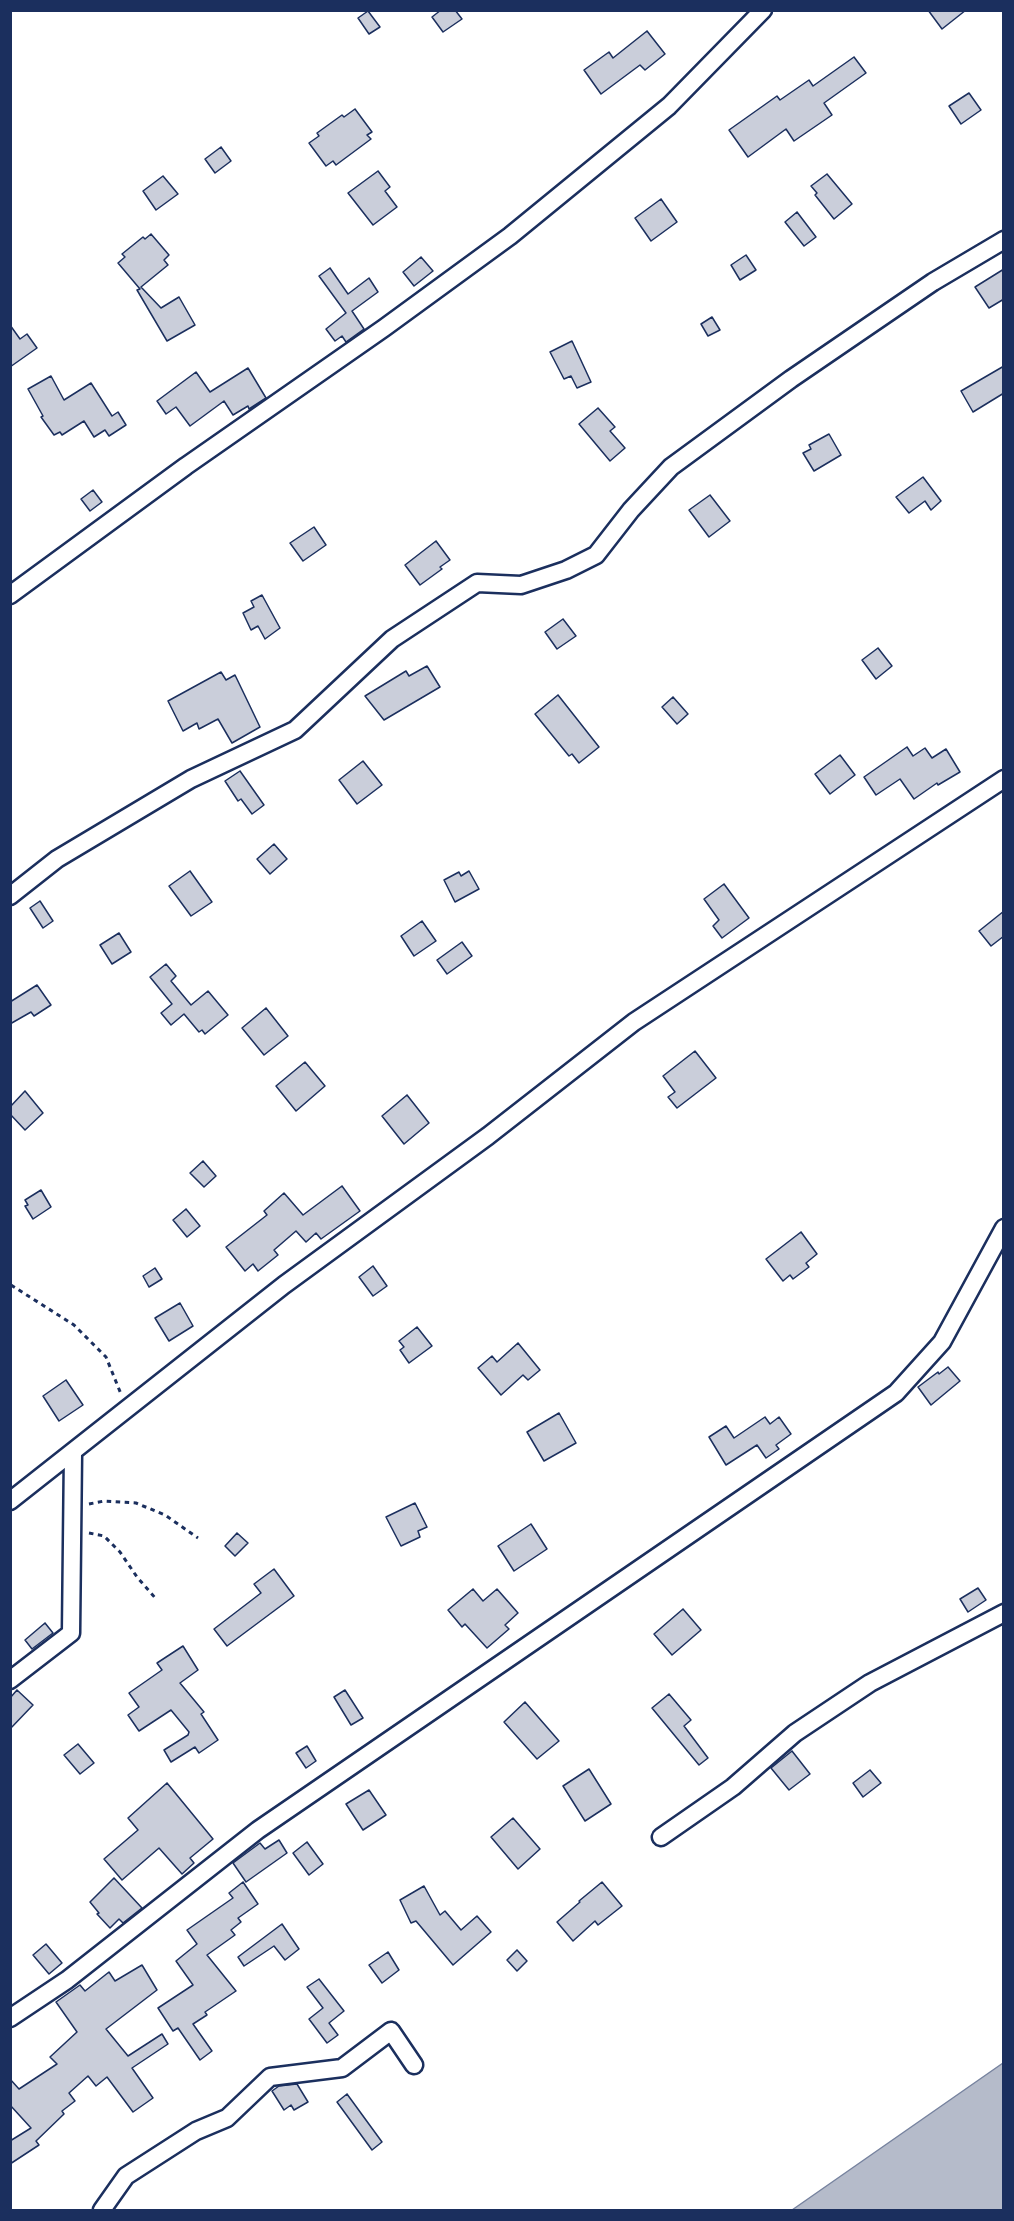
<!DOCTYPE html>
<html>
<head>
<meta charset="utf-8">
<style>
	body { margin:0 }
	#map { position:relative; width:1014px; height:2221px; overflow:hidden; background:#fff; font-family:"Comic Neue",sans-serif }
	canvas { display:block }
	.frame { position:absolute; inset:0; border:12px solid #1b2f5e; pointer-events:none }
</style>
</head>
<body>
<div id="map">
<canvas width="1014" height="2221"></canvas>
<div class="frame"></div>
</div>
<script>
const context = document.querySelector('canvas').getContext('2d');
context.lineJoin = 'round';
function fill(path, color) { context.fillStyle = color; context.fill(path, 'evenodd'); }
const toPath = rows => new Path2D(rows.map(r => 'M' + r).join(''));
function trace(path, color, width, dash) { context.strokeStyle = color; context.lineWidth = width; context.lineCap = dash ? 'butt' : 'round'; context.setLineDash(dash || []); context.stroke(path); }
const water = toPath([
	[1003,2063,1003,2210,792,2210,1003,2063]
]);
fill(water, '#b5bbca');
trace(water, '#77839f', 1.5);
const building = toPath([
	[441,10,455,10,462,19,443,32,432,17,441,10],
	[928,10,966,10,942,29,928,10],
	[368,11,380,27,369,34,358,18,368,11],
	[647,31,665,54,645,70,640,65,601,94,584,70,609,52,613,58,647,31],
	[854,57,866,73,824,103,832,115,794,141,786,129,748,157,729,130,777,96,780,100,809,80,813,86,854,57],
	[969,93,981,110,961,124,949,106,969,93],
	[355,109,372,132,367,135,371,139,336,165,333,161,326,166,309,143,319,136,317,133,342,115,344,117,355,109],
	[221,147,231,161,215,173,205,159,221,147],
	[378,171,390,187,385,191,397,207,373,225,348,193,378,171],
	[827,174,852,204,834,219,815,195,817,193,811,186,827,174],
	[163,176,178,194,156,210,143,191,163,176],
	[661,199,677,222,651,241,635,218,661,199],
	[797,212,816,237,804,246,785,222,797,212],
	[151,234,169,255,164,260,168,265,141,287,161,308,179,297,195,325,167,341,137,290,140,289,118,263,125,257,122,254,143,237,145,239,151,234],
	[746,255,756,270,740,280,731,265,746,255],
	[421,257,433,271,414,286,403,272,421,257],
	[330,268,348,294,369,278,378,292,352,311,364,329,346,342,342,336,335,341,326,329,346,313,319,276,330,268],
	[1004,269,1004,299,989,308,975,287,1004,269],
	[712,317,720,330,708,336,701,324,712,317],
	[10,325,20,339,27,334,37,348,10,367,10,325],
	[572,341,591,382,577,388,571,376,564,379,550,352,572,341],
	[1004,366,1004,393,973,412,961,391,1004,366],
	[248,368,266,398,249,409,248,406,233,415,224,401,190,426,176,407,166,414,157,401,196,372,210,392,248,368],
	[51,376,64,400,91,383,112,416,118,412,126,425,109,436,105,430,94,437,84,421,62,435,60,432,54,435,41,417,43,416,28,389,51,376],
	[598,408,615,427,610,431,625,448,610,461,579,424,598,408],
	[829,434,841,455,814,471,803,453,811,449,809,445,829,434],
	[923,477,941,501,931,510,925,501,909,513,896,497,923,477],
	[93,490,102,502,90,511,81,499,93,490],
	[710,495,730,521,709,537,689,510,710,495],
	[314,527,326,545,303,561,290,543,314,527],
	[436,541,450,560,440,567,442,569,420,585,405,565,436,541],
	[262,595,280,628,265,639,258,626,251,630,243,613,254,607,251,601,262,595],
	[563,619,576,636,557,649,545,632,563,619],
	[878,648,892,666,876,679,862,660,878,648],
	[427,666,440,687,384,720,365,696,406,671,409,676,427,666],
	[221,672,226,680,235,675,260,727,232,743,218,719,199,729,197,723,183,731,168,701,221,672],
	[558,695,599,747,579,763,572,754,569,756,535,714,558,695],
	[673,697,688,714,677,724,662,707,673,697],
	[907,747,913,756,925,748,932,758,946,749,960,772,938,785,937,783,914,799,900,779,876,795,864,777,907,747],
	[840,755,855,775,830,794,815,774,840,755],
	[363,761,382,785,357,804,339,780,363,761],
	[240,771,264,805,252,814,241,799,238,801,225,781,240,771],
	[274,844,287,859,270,874,257,859,274,844],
	[190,871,212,902,191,916,169,886,190,871],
	[469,871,479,889,455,902,444,880,459,872,461,876,469,871],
	[724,884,749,918,722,938,713,926,719,920,704,899,724,884],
	[40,901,53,921,43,928,30,908,40,901],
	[1004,911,1004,936,991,946,979,931,1004,911],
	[422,921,436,941,414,956,401,936,422,921],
	[119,933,131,952,112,964,100,945,119,933],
	[462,942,472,956,447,974,437,960,462,942],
	[166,964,176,976,171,981,191,1005,208,991,228,1015,205,1034,202,1030,199,1032,184,1014,171,1025,161,1013,172,1004,150,977,166,964],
	[37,985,51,1005,34,1016,31,1012,10,1024,10,1002,37,985],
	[266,1008,288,1036,264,1055,242,1028,266,1008],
	[695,1051,716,1078,677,1108,668,1097,675,1092,663,1076,695,1051],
	[305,1062,325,1086,296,1111,276,1086,305,1062],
	[25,1091,43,1113,25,1130,10,1114,10,1107,25,1091],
	[407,1095,429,1123,404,1144,382,1116,407,1095],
	[203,1161,216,1176,204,1187,190,1173,203,1161],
	[342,1186,360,1211,321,1239,316,1233,306,1242,296,1231,274,1250,278,1255,258,1271,253,1264,245,1271,226,1247,267,1215,264,1211,284,1193,303,1215,342,1186],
	[41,1190,51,1207,33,1219,25,1206,28,1205,25,1200,41,1190],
	[186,1209,200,1226,187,1237,173,1220,186,1209],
	[801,1232,817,1254,806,1263,809,1267,793,1279,790,1275,783,1281,766,1259,801,1232],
	[373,1266,387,1286,373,1296,359,1277,373,1266],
	[155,1268,162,1279,149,1287,143,1276,155,1268],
	[180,1303,193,1326,169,1341,155,1318,180,1303],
	[417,1327,432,1346,409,1363,400,1350,404,1347,399,1341,417,1327],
	[518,1343,540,1370,528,1380,523,1375,501,1395,478,1368,492,1356,497,1362,518,1343],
	[948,1367,960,1381,931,1405,918,1387,938,1372,939,1374,948,1367],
	[66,1380,83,1405,59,1421,43,1396,66,1380],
	[559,1413,576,1443,544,1461,527,1432,559,1413],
	[765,1417,770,1424,779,1417,791,1434,776,1445,779,1449,766,1458,757,1445,726,1465,709,1437,726,1426,734,1438,765,1417],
	[415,1503,427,1527,418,1531,420,1537,401,1546,386,1517,415,1503],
	[531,1524,547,1549,514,1571,498,1546,531,1524],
	[237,1533,248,1543,235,1556,225,1546,237,1533],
	[274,1569,294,1596,227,1646,214,1629,261,1593,254,1584,274,1569],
	[978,1588,986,1600,968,1612,960,1599,978,1588],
	[473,1589,483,1601,497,1589,518,1613,505,1625,509,1629,487,1648,465,1624,462,1627,448,1610,473,1589],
	[683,1609,701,1630,672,1655,654,1634,683,1609],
	[45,1623,53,1633,32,1649,25,1640,45,1623],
	[183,1646,198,1670,180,1683,204,1712,201,1714,218,1740,199,1753,195,1747,171,1762,164,1750,188,1735,189,1732,171,1710,139,1731,128,1715,139,1707,129,1693,162,1670,157,1663,183,1646],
	[17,1690,33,1705,10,1729,10,1698,17,1690],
	[345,1690,363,1718,351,1725,334,1697,345,1690],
	[669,1694,691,1720,684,1726,708,1758,699,1765,652,1708,669,1694],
	[525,1702,559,1741,537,1759,504,1722,525,1702],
	[78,1744,94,1763,80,1774,64,1755,78,1744],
	[307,1746,316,1761,306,1768,296,1753,307,1746],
	[792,1751,810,1774,789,1790,771,1768,792,1751],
	[589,1769,611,1804,585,1821,563,1786,589,1769],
	[870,1770,881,1783,863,1797,853,1783,870,1770],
	[167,1783,213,1839,190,1858,194,1863,182,1874,159,1848,122,1880,104,1859,138,1830,128,1818,167,1783],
	[369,1790,386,1815,363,1830,346,1804,369,1790],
	[513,1818,540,1849,518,1869,491,1837,513,1818],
	[279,1840,287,1853,246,1882,233,1863,260,1843,265,1849,279,1840],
	[307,1842,323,1864,309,1875,293,1853,307,1842],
	[114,1878,142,1908,123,1923,119,1919,110,1928,97,1914,99,1913,90,1902,114,1878],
	[243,1882,258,1904,238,1918,241,1922,231,1930,235,1935,207,1955,236,1991,205,2012,207,2015,193,2024,212,2051,200,2060,178,2028,173,2031,158,2008,193,1985,176,1961,197,1944,187,1930,233,1898,229,1893,243,1882],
	[602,1882,622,1906,598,1925,595,1921,573,1941,557,1922,580,1902,579,1901,602,1882],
	[424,1886,440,1915,445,1911,461,1930,477,1916,491,1932,453,1965,416,1921,411,1923,400,1900,424,1886],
	[282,1924,299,1949,285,1960,274,1946,244,1966,238,1957,282,1924],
	[46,1944,62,1963,49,1974,33,1955,46,1944],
	[517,1950,527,1961,517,1971,507,1960,517,1950],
	[388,1952,399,1970,382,1983,369,1965,388,1952],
	[142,1965,157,1990,106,2029,128,2056,162,2034,168,2044,132,2068,153,2098,133,2112,107,2077,96,2086,88,2076,69,2093,75,2101,62,2111,64,2114,36,2141,39,2145,10,2164,10,2141,31,2128,10,2105,10,2079,19,2089,57,2064,50,2057,77,2032,56,2002,80,1985,85,1991,109,1972,115,1981,142,1965],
	[319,1979,344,2011,329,2023,338,2035,327,2043,309,2019,323,2008,307,1987,319,1979],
	[297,2084,308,2102,294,2110,291,2105,284,2110,272,2091,279,2086,297,2084],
	[347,2094,382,2142,372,2150,337,2102,347,2094]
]);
fill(building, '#caceda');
trace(building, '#1b2f5e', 1.5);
const minor = toPath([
	[10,595,186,466,384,328,510,236,669,106,763,10],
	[10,896,57,859,191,779,295,730,392,639,477,583,521,585,566,570,596,555,631,510,671,467,791,379,933,282,1004,240],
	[10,1501,284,1285,488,1136,634,1022,1004,779],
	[10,1680,71,1633,73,1453],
	[661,1837,733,1787,795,1733,870,1683,1004,1613],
	[10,2018,67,1980,258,1830,896,1393,942,1342,1004,1228],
	[102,2210,126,2176,196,2131,227,2118,270,2077,342,2068,391,2031,414,2065]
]);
trace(minor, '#1b2f5e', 21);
trace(toPath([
	[11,1285,74,1325,106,1357,121,1394],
	[89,1504,104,1501,136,1503,165,1515,198,1538],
	[89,1533,104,1536,120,1552,137,1577,157,1600]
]), '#1b2f5e', 3, [4.5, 4.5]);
trace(minor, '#fff', 16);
</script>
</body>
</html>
